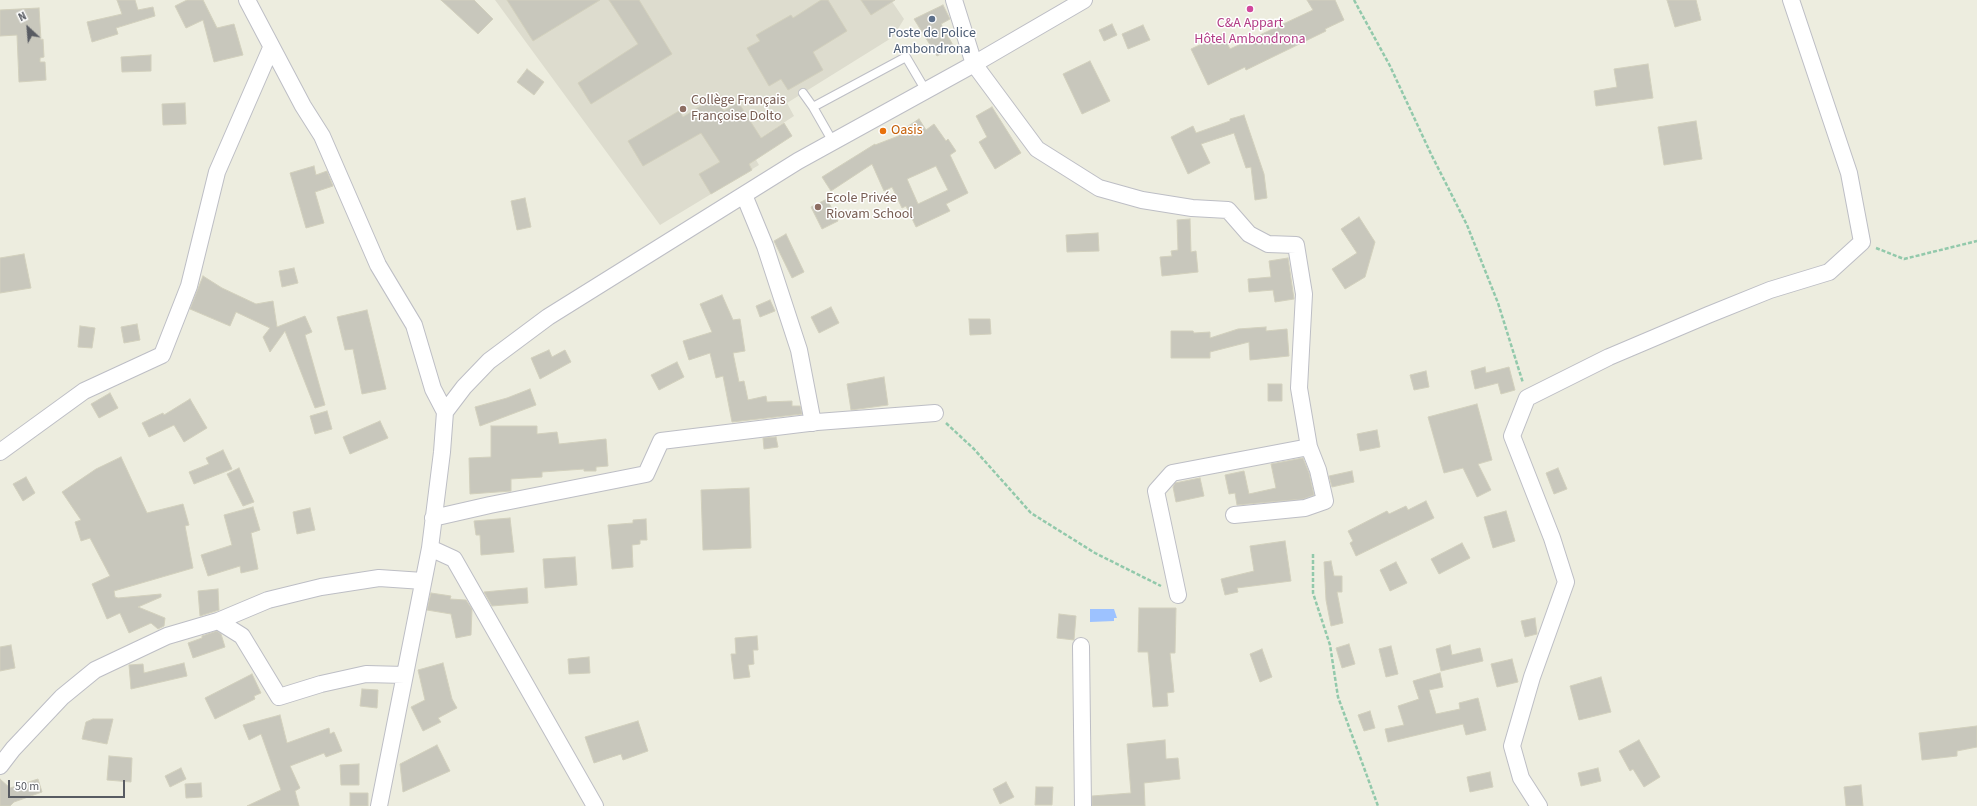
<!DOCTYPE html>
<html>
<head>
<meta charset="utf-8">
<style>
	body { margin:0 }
	#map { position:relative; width:1977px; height:806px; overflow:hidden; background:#ededdf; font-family:"Source Sans 3",sans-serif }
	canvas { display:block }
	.north { position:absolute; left:8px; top:8px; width:40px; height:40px; -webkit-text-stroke:3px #fff; paint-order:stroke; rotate:334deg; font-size:11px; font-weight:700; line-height:16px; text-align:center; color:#585b62 }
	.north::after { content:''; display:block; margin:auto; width:14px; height:18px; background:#585b62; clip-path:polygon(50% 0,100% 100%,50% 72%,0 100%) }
	.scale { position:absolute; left:8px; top:780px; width:117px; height:18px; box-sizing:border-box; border:2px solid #585b62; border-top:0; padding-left:5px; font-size:12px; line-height:14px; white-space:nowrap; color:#585b62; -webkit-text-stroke:3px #fff; paint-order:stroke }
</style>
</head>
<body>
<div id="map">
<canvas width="1977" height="806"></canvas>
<div class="north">N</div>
<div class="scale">50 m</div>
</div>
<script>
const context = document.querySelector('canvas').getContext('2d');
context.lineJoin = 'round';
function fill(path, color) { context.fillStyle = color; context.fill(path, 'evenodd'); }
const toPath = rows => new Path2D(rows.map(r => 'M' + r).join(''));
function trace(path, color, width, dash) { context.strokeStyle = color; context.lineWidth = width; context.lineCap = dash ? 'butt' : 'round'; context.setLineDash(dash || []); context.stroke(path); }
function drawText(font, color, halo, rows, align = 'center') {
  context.font = font + ' "Source Sans 3",sans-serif'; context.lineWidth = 3; context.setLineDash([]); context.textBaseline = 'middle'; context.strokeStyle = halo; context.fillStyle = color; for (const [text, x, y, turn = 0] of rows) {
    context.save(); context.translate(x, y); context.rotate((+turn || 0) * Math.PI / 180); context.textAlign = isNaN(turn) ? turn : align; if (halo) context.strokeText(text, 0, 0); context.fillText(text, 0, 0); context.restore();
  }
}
fill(toPath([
	[495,0,891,0,904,19,893,37,787,103,794,116,748,146,759,165,660,225]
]), '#dddcce');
fill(toPath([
	[1090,609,1114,609,1117,618,1114,618,1114,621,1090,622]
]), '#9dc2ff');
const building = toPath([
	[117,0,135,0,138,10,153,7,155,16,116,28,118,34,92,42,87,22,122,14,117,0],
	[187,0,203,0,217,28,234,24,243,55,214,62,203,20,186,28,175,6,187,0],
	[441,0,474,0,493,19,478,34,441,0],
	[507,0,600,0,533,41,507,0],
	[609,0,639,0,672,54,591,104,578,83,638,44,609,0],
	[821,0,828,0,847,31,813,52,823,70,788,90,781,79,769,86,747,48,760,41,756,35,791,15,793,18,821,0],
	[861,0,895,0,871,15,861,0],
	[1307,0,1335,0,1344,20,1325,29,1326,31,1246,70,1245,67,1208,85,1191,49,1223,34,1230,49,1313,10,1307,0],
	[1667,0,1696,0,1701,20,1675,27,1667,0],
	[943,5,950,19,941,24,954,47,937,56,914,19,943,5],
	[39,8,41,40,43,39,44,57,40,58,40,62,45,62,46,80,19,82,17,35,0,36,0,10,39,8],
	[1112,24,1117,35,1104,41,1099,30,1112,24],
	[1143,25,1150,40,1128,49,1122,34,1143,25],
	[151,55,151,71,122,72,121,57,151,55],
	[1090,61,1110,101,1082,114,1063,74,1090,61],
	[1648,64,1653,98,1596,106,1594,91,1617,87,1614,69,1648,64],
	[527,69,544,82,534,95,517,82,527,69],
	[715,97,724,111,738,102,761,138,784,123,792,136,749,164,752,170,711,194,699,174,720,162,701,133,643,166,628,141,679,111,683,117,715,97],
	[185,103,186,124,163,125,162,104,185,103],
	[992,107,1021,153,995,169,979,142,987,137,976,116,992,107],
	[1244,115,1264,174,1267,198,1255,200,1251,167,1246,168,1234,133,1201,144,1210,163,1188,174,1171,137,1193,126,1196,133,1230,121,1230,119,1244,115],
	[919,119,926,130,934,124,946,141,948,139,956,151,950,155,968,193,946,204,950,211,916,227,906,206,902,208,892,187,884,191,872,164,831,191,822,177,875,144,875,145,901,135,899,132,919,119],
	[936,166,948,190,918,204,907,179,936,166],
	[1696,121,1702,159,1664,165,1658,127,1696,121],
	[314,166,316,175,327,171,333,186,315,192,324,223,306,228,290,173,314,166],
	[525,198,531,227,517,230,511,201,525,198],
	[827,199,838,221,822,229,811,207,827,199],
	[1359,217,1375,242,1365,277,1345,289,1332,269,1357,253,1341,229,1359,217],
	[1190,219,1191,252,1196,251,1198,272,1162,276,1160,257,1172,256,1171,251,1178,250,1177,220,1190,219],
	[1098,233,1099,251,1067,252,1066,235,1098,233],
	[786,234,804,272,792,278,774,241,786,234],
	[24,254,31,288,0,293,0,258,24,254],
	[1288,258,1294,299,1275,302,1273,290,1249,292,1248,279,1271,277,1269,261,1288,258],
	[294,268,298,283,282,287,279,271,294,268],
	[203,276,222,288,256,304,273,301,277,327,305,316,312,332,305,335,325,405,315,408,285,331,270,352,263,337,270,328,236,312,230,326,190,309,203,276],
	[722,295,733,320,740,319,745,351,733,353,739,382,744,381,748,400,766,396,767,402,792,401,792,406,800,406,802,414,732,422,723,376,716,378,710,353,689,360,683,341,712,332,700,304,722,295],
	[770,300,775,311,760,317,756,306,770,300],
	[831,307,839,323,819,333,811,317,831,307],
	[367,310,386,389,362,394,353,349,345,350,337,317,367,310],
	[969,319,990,319,991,334,970,335,969,319],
	[137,324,140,340,124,343,121,327,137,324],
	[80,326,95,328,92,348,78,347,80,326],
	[1266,327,1266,331,1287,329,1289,356,1250,360,1249,342,1210,352,1210,358,1171,358,1171,331,1193,331,1194,333,1210,332,1210,338,1238,329,1266,327],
	[549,350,552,357,565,350,571,362,540,379,531,358,549,350],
	[677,362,684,377,659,390,651,375,677,362],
	[1485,367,1486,373,1509,367,1515,390,1501,394,1498,383,1475,389,1471,371,1485,367],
	[1426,371,1429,387,1414,390,1410,375,1426,371],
	[884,377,888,405,851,410,847,384,884,377],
	[1268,384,1282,384,1282,401,1268,401,1268,384],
	[530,389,536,405,480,426,475,407,507,398,530,389],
	[110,393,118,408,99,418,91,404,110,393],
	[190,399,207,428,184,442,174,425,149,437,142,423,163,413,164,415,190,399],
	[1477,404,1492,460,1478,464,1491,490,1477,497,1463,468,1444,473,1428,417,1477,404],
	[327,411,332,429,315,434,310,416,327,411],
	[380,421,388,438,350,454,343,437,380,421],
	[491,426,537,426,537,434,557,432,559,444,606,439,608,466,596,467,596,471,584,471,584,469,542,472,542,477,511,479,511,491,470,494,469,458,491,457,491,426],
	[1377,430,1380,447,1360,451,1357,434,1377,430],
	[776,437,778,447,764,449,763,438,776,437],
	[223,450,232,469,194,484,189,472,209,464,206,458,223,450],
	[121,457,147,513,183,504,189,525,185,526,193,568,114,591,115,597,118,598,161,594,161,597,138,607,165,618,164,626,158,629,151,623,129,633,120,613,107,619,92,584,110,576,90,538,81,541,75,522,81,520,62,492,96,469,121,457],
	[1303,458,1309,473,1314,495,1303,499,1237,505,1235,493,1229,494,1225,475,1244,471,1249,494,1276,488,1271,464,1303,458],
	[239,468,254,502,243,506,227,474,239,468],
	[1558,468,1567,489,1554,494,1546,473,1558,468],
	[1352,471,1354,482,1332,487,1329,476,1352,471],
	[26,477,35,493,23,501,13,484,26,477],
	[1200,478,1204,496,1176,502,1173,487,1175,483,1200,478],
	[749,488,751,548,703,550,701,490,749,488],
	[1426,501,1434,518,1356,556,1350,543,1353,541,1348,531,1387,511,1389,514,1406,506,1408,510,1426,501],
	[253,507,260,530,251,533,258,569,241,573,240,566,208,576,201,555,232,545,224,515,253,507],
	[310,508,315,530,297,534,293,512,310,508],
	[1506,511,1515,541,1493,548,1484,517,1506,511],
	[510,518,514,552,481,555,480,535,476,535,474,521,510,518],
	[646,519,647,540,640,540,640,544,632,545,633,567,612,569,608,525,633,523,633,520,646,519],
	[1285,541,1291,581,1237,588,1238,592,1225,595,1221,579,1254,571,1250,546,1285,541],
	[1462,543,1470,558,1439,574,1431,559,1462,543],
	[575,557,577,585,545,588,543,559,575,557],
	[1331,561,1334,576,1342,576,1342,592,1337,592,1343,623,1331,626,1326,600,1324,562,1331,561],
	[1396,562,1407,583,1390,591,1380,570,1396,562],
	[527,588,528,603,492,606,484,592,527,588],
	[218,589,219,610,200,616,198,591,218,589],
	[431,593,451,596,450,599,466,600,472,609,471,635,456,638,451,614,427,610,431,593],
	[1139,608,1176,608,1175,653,1170,653,1174,692,1167,693,1168,706,1153,707,1148,652,1138,652,1139,608],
	[1059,614,1076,616,1074,640,1057,638,1059,614],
	[1535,618,1537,634,1525,637,1521,621,1535,618],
	[217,631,221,634,225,647,193,658,188,643,202,638,202,636,217,631],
	[757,636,758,650,753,650,754,664,748,665,750,677,734,679,731,654,736,654,735,638,757,636],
	[1349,644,1355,664,1342,668,1336,648,1349,644],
	[11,645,15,668,0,671,0,647,11,645],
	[1450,645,1452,655,1480,648,1483,661,1441,671,1436,649,1450,645],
	[1391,646,1398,674,1386,677,1379,649,1391,646],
	[1262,649,1272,677,1260,682,1250,654,1262,649],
	[589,657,590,673,569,674,568,659,589,657],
	[1512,659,1518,682,1497,687,1491,664,1512,659],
	[184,663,187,676,131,689,129,665,143,664,144,673,184,663],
	[443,663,452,699,457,708,438,718,441,722,423,731,411,707,425,700,418,670,443,663],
	[1440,673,1443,687,1429,690,1436,714,1460,709,1459,703,1478,698,1486,730,1466,735,1463,724,1388,742,1385,729,1404,725,1398,706,1419,699,1413,681,1440,673],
	[252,674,261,693,254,696,255,699,215,719,205,698,252,674],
	[1601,677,1611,712,1579,720,1570,686,1601,677],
	[362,689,378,690,377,708,360,706,362,689],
	[1370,711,1375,728,1364,731,1358,715,1370,711],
	[280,715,287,743,329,728,330,734,334,732,342,751,326,757,324,753,290,766,300,788,295,791,299,806,247,806,281,790,261,734,249,740,243,725,280,715],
	[93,719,113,719,107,744,82,739,86,722,93,719],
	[638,721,648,751,623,760,621,754,594,763,585,737,638,721],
	[1977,726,1977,747,1957,751,1957,756,1922,760,1919,733,1977,726],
	[1165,740,1166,759,1178,758,1180,779,1144,783,1145,806,1092,806,1092,796,1131,793,1127,744,1165,740],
	[1639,740,1660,777,1644,787,1633,769,1630,771,1619,751,1639,740],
	[437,745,450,771,403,792,400,764,437,745],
	[109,756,132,758,131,782,107,780,109,756],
	[359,764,359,785,341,785,340,765,359,764],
	[181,768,186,779,170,787,165,776,181,768],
	[1598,768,1601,781,1581,786,1578,773,1598,768],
	[1490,772,1493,787,1470,792,1467,777,1490,772],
	[0,779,10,788,38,779,42,792,14,802,10,806,0,806,0,779],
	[1006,782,1014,797,1000,804,993,789,1006,782],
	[201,783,202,797,186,798,185,784,201,783],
	[1861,785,1863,806,1846,806,1844,787,1861,785],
	[1036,787,1053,787,1052,805,1035,805,1036,787],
	[350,793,368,793,368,806,350,806,350,793]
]);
fill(building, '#c8c7bc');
trace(building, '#d2d0bd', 1);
const service = toPath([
	[803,93,813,107],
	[833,142,813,107,906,57,926,91]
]);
const minor = toPath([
	[247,0,303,106,322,136,378,265,414,325,433,389,445,412],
	[954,0,974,64,1037,149,1099,188,1142,200,1192,208,1228,210,1249,234,1268,244,1296,245,1304,294,1299,388,1309,447,1318,470,1325,501,1305,508,1234,515],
	[744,195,765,246,799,350,813,423],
	[0,452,84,391,162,355,189,286,217,172,271,48],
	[433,518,490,505,646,474,661,441,817,422,935,413],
	[430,548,454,559,595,806],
	[1178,595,1156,491,1172,473,1309,447],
	[218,621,242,636,279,697,321,684,366,674,405,675],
	[1081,646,1083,806],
	[0,766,13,749,62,697,95,670,167,636,218,621,268,600,321,587,379,578,423,581],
	[379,806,430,548,442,452,445,412,464,387,489,361,548,317,798,161,974,64,1084,0],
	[1539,806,1521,778,1512,746,1532,677,1566,582,1552,538,1512,436,1527,398,1609,357,1708,315,1770,290,1829,272,1862,242,1849,173,1791,0]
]);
trace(service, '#bdbec5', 10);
trace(minor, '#bdbec5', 18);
trace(toPath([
	[1354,0,1390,66,1431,154,1467,225,1498,303,1523,383],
	[1876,248,1904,259,1977,241],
	[946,423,974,449,1031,513,1095,553,1161,586],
	[1313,554,1313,593,1330,645,1338,697,1378,806]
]), '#92c9ab', 2.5, [4, 2]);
trace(service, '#fff', 8);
trace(minor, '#fff', 16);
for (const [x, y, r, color] of [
	[1250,9,4,"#d1479c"],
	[932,19,4,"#5c6f8a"],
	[683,109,4,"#8d6e63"],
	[883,131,4,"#e8710a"],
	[818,207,4,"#8d6e63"]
]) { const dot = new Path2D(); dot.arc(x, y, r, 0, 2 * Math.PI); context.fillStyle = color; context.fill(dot); trace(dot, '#fff', 1.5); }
drawText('14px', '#b23c85', '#fff', [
	["C&A Appart",1250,24],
	["Hôtel Ambondrona",1250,40]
]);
drawText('14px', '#4e5e75', '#fff', [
	["Poste de Police",932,34],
	["Ambondrona",932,50]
]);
drawText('14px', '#785e54', '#fff', [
	["Collège Français",691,101],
	["Françoise Dolto",691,117],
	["Ecole Privée",826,199],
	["Riovam School",826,215]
], 'left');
drawText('14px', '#c56008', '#fff', [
	["Oasis",891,131]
], 'left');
</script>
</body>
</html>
